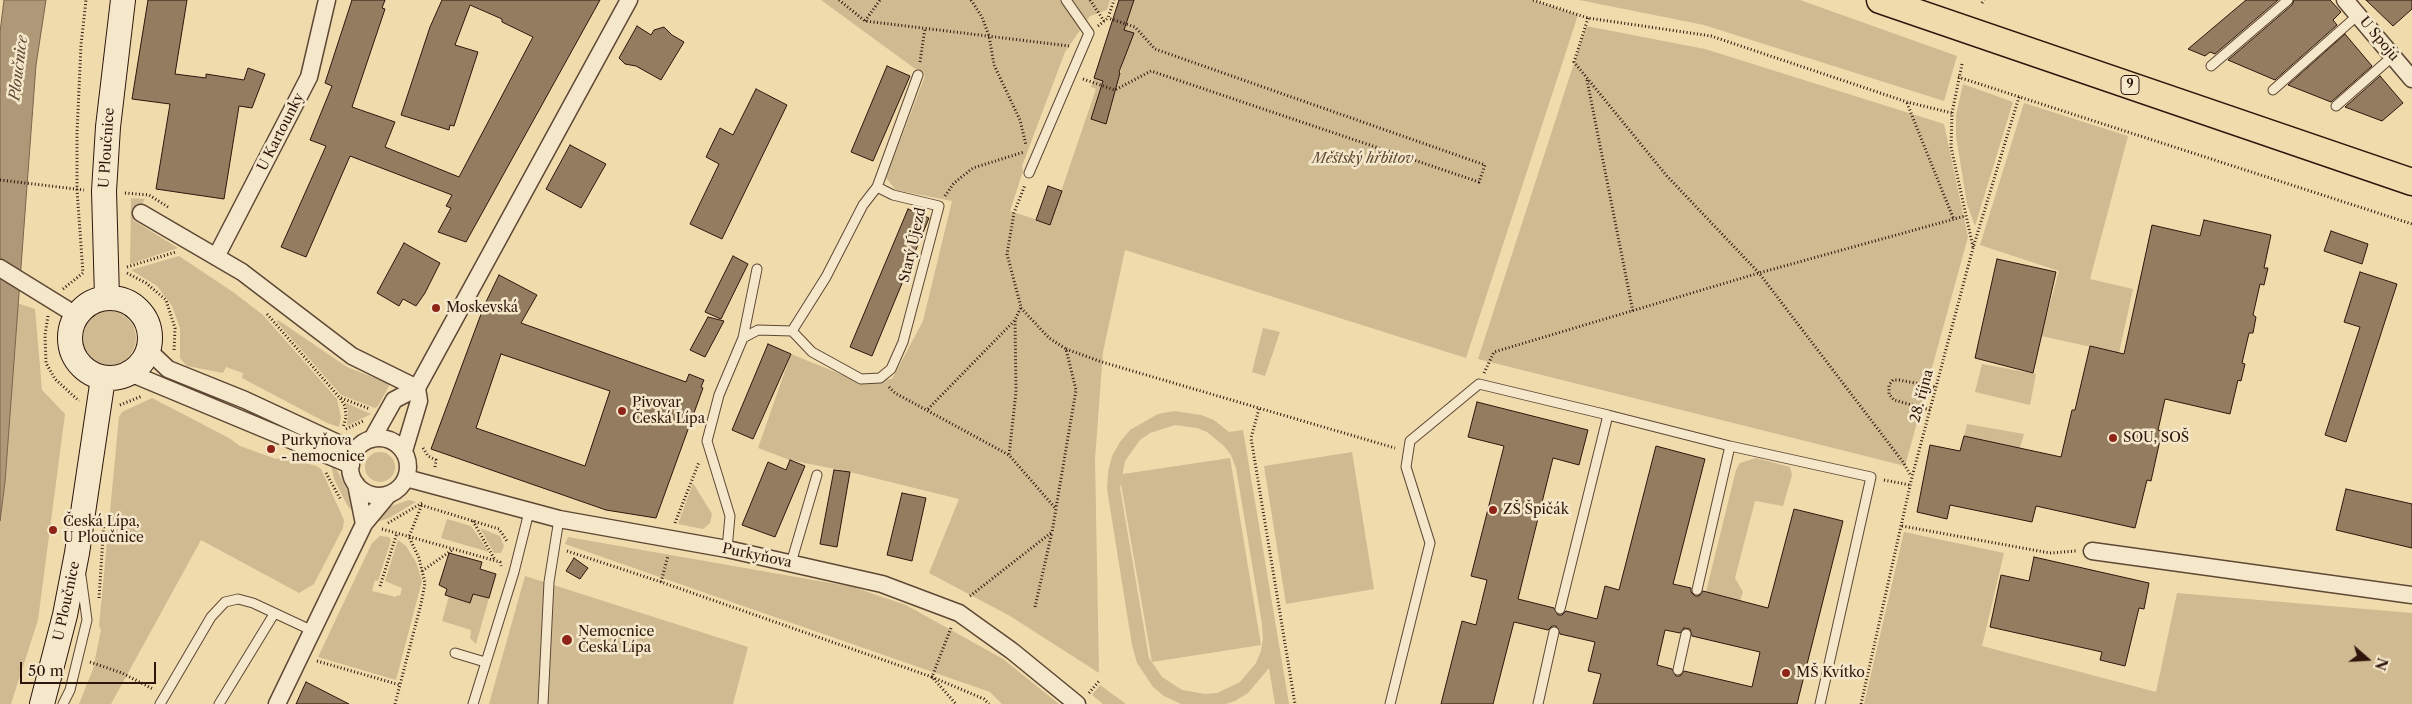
<!DOCTYPE html>
<html>
<head>
<meta charset="utf-8">
<style>
	body { margin:0 }
	#map { position:relative; width:2412px; height:704px; overflow:hidden; background:#f0dbad; font-family:"Libre Caslon Text",serif }
	canvas { display:block }
	.north { position:absolute; left:2342px; top:634px; width:50px; height:50px; -webkit-text-stroke:4px #f5e8ca; paint-order:stroke; rotate:109deg; font-size:14px; font-weight:700; line-height:20px; text-align:center; color:#2e160d }
	.north::after { content:''; display:block; margin:auto; width:18px; height:22px; background:#2e160d; clip-path:polygon(50% 0,100% 100%,50% 72%,0 100%) }
	.scale { position:absolute; left:20px; top:662px; width:136px; height:22px; box-sizing:border-box; border:2px solid #2e160d; border-top:0; padding-left:6px; font-size:15px; line-height:18px; white-space:nowrap; color:#2e160d; -webkit-text-stroke:4px #f5e8ca; paint-order:stroke }
</style>
</head>
<body>
<div id="map">
<canvas width="2412" height="704"></canvas>
<div class="north">N</div>
<div class="scale">50 m</div>
</div>
<script>
const context = document.querySelector('canvas').getContext('2d');
context.lineJoin = 'round';
function fill(path, color) { context.fillStyle = color; context.fill(path, 'evenodd'); }
const toPath = rows => new Path2D(rows.map(r => 'M' + r).join(''));
function trace(path, color, width, dash) { context.strokeStyle = color; context.lineWidth = width; context.lineCap = dash ? 'butt' : 'round'; context.setLineDash(dash || []); context.stroke(path); }
function drawText(font, color, halo, rows, align = 'center') {
  context.font = font + ' "Libre Caslon Text",serif'; context.lineWidth = 5; context.setLineDash([]); context.textBaseline = 'middle'; context.strokeStyle = halo; context.fillStyle = color; for (const [text, x, y, turn = 0] of rows) {
    context.save(); context.translate(x, y); context.rotate((+turn || 0) * Math.PI / 180); context.textAlign = isNaN(turn) ? turn : align; if (halo) context.strokeText(text, 0, 0); context.fillText(text, 0, 0); context.restore();
  }
}
fill(toPath([
	[821,0,1110,0,1107,10,1090,16,1065,52,1022,166,1023,171,1010,211,1050,224,1096,89,1091,87,1094,78,1117,85,1128,45,1129,45,1133,33,1111,25,1114,15,1125,0,1532,0,1578,15,1466,358,1125,250,1103,352,1095,459,1099,673,1010,616,929,573,959,499,850,472,790,460,758,448,791,354,860,382,892,379,923,321,952,201,896,190,886,178,925,76],
	[1579,0,1800,0,1957,56,1944,101,1704,25],
	[1586,26,1705,49,1944,124,1968,237,1905,466,1478,359],
	[1963,84,2013,102,1975,226,1967,204,1956,136,1956,115],
	[2024,103,2128,136,2090,279,2133,289,2119,353,2041,336,2059,271,1980,245],
	[131,198,145,199,133,220,178,248,130,264],
	[179,256,233,292,263,315,337,399,341,417,339,427,327,423,242,378,243,373,226,367,223,373,187,366,184,363,180,358,180,328,172,306,157,286,131,270],
	[17,303,35,309,42,390,65,414,38,620,11,704,0,704,0,521,5,482],
	'82 338a27 27 0 1 1 54 0a27 27 0 1 1-54 0Z',
	[278,320,347,367,390,384,378,406,375,408,341,395,277,322],
	[1263,328,1280,332,1265,376,1252,372],
	[1982,364,2036,374,2030,405,1975,392],
	[152,398,229,438,240,446,276,459,284,457,316,466,321,469,344,520,343,528,314,584,299,593,201,540,111,704,79,704,93,669,101,630,99,626,119,417,122,412],
	[344,402,371,414,347,426,348,410],
	[1174,411,1201,415,1214,420,1229,432,1243,430,1289,704,1275,704,1269,668,1248,693,1235,701,1226,704,1181,704,1164,696,1153,687,1137,663,1132,645,1107,489,1108,472,1112,456,1120,442,1130,430,1158,414],
	[1175,425,1197,428,1207,432,1224,446,1231,455,1236,468,1262,624,1263,638,1261,651,1256,663,1240,682,1217,693,1205,694,1182,690,1162,677,1149,658,1120,488,1121,484,1152,662,1261,645,1230,458,1123,474,1121,483,1125,461,1140,440,1150,433],
	[1967,424,2024,434,2020,448,1964,436],
	'365 467a15 15 0 1 1 30 0a15 15 0 1 1-30 0Z',
	[1352,452,1374,589,1286,604,1264,466],
	[1756,458,1790,467,1792,475,1783,506,1755,501,1735,578,1743,592,1740,601,1706,592,1736,470,1740,463],
	[331,464,337,470,351,498,353,512,347,505,334,479],
	[693,483,712,514,710,523,703,529,678,524],
	[409,500,416,502,389,518,377,522,383,511,389,507],
	[447,519,471,526,489,552,441,538],
	[480,528,500,536,504,546,501,553,494,553],
	[1904,532,2004,553,1982,646,2156,692,2177,593,2412,613,2412,704,1864,704],
	[380,536,389,537,391,540,378,581,375,580,372,591,396,597,398,595,400,596,402,588,385,581,398,540,406,546,416,562,422,581,396,680,318,657,372,543],
	[568,537,853,587,906,605,1003,659,1059,704,1002,704,990,692,565,544],
	[525,576,748,647,733,704,489,704],
	[473,594,489,598,476,644,470,638,471,630,442,621,449,596,469,603],
	[1100,685,1126,704,1103,704,1092,695]
]), '#cfba92');
const water = toPath([
	[4,0,46,0,36,65,5,482,0,521,0,32,4,0]
]);
fill(water, '#ae9877');
trace(water, '#7b644d', 1);
const building = toPath([
	[148,0,187,0,175,74,206,78,206,74,244,80,248,68,265,74,252,108,239,106,224,199,156,189,170,104,132,99,148,0],
	[352,0,385,0,382,8,385,9,352,107,395,122,385,147,459,177,533,37,502,22,502,19,470,5,455,45,478,52,454,126,450,125,449,130,401,115,430,27,442,0,600,0,466,242,438,232,451,208,446,206,452,195,350,156,306,257,281,247,326,146,310,140,332,86,325,83,352,0],
	[1119,0,1134,0,1124,30,1134,33,1119,72,1120,73,1106,124,1091,119,1103,81,1094,78,1119,0],
	[2246,0,2278,0,2215,54,2210,52,2205,56,2188,49,2246,0],
	[2294,0,2330,0,2341,12,2333,20,2337,25,2275,80,2228,60,2292,5,2294,0],
	[2366,0,2412,0,2412,9,2393,26,2366,0],
	[637,26,651,35,654,30,664,27,672,35,684,42,661,80,636,66,625,64,619,58,637,26],
	[2345,34,2372,66,2331,102,2288,85,2345,34],
	[887,66,910,76,873,161,851,152,887,66],
	[2380,76,2403,103,2382,121,2345,107,2380,76],
	[756,89,787,105,722,239,690,224,719,164,706,157,720,128,733,135,756,89],
	[570,145,606,164,581,208,546,189,570,145],
	[1048,186,1062,191,1050,225,1036,220,1048,186],
	[908,209,929,218,872,356,850,347,908,209],
	[2204,220,2271,235,2264,268,2268,268,2264,285,2260,284,2253,315,2256,317,2253,333,2249,333,2242,363,2245,364,2241,381,2238,380,2230,414,2165,399,2158,430,2162,431,2151,481,2147,480,2135,528,2036,506,2032,522,1950,505,1947,519,1917,512,1930,445,1960,451,1964,436,2061,457,2072,410,2075,410,2090,346,2124,354,2152,225,2200,236,2204,220],
	[2331,231,2368,244,2362,264,2324,251,2331,231],
	[404,243,440,263,425,293,416,306,403,299,399,306,377,293,404,243],
	[733,256,748,264,721,319,705,312,733,256],
	[1997,259,2056,272,2033,373,1975,358,1997,259],
	[2360,272,2397,284,2346,442,2325,435,2360,327,2344,322,2360,272],
	[499,275,537,295,521,323,686,382,689,374,704,380,701,387,703,388,656,518,606,510,431,449,484,306,499,275],
	[501,354,610,391,585,466,476,428,501,354],
	[708,317,724,321,705,357,690,350,708,317],
	[768,344,791,354,753,439,732,430,768,344],
	[1477,402,1588,430,1579,465,1553,458,1518,599,1554,608,1558,615,1562,615,1566,611,1597,619,1605,586,1619,590,1656,446,1705,459,1673,584,1691,588,1691,592,1695,596,1699,596,1703,591,1768,608,1794,509,1843,521,1797,704,1593,704,1601,674,1588,671,1595,642,1560,634,1556,626,1552,626,1548,630,1514,622,1493,704,1441,704,1462,621,1476,625,1487,580,1471,576,1504,446,1468,437,1477,402],
	[1684,628,1690,629,1692,636,1760,652,1752,687,1684,671,1680,676,1676,676,1672,669,1657,665,1665,630,1680,633,1684,628],
	[790,460,805,466,775,537,742,525,768,462,786,470,790,460],
	[834,470,850,472,837,547,820,544,834,470],
	[2346,489,2412,504,2412,548,2336,530,2346,489],
	[902,493,926,498,912,561,887,555,902,493],
	[449,553,482,562,480,569,496,574,489,598,473,594,470,603,445,595,447,589,439,585,449,553],
	[2034,557,2149,583,2144,609,2139,608,2125,666,2100,660,2102,652,1990,627,2001,575,2029,581,2034,557],
	[574,558,588,568,580,579,566,571,574,558],
	[306,682,349,704,296,704,306,682]
]);
fill(building, '#937c60');
trace(building, '#2e160d', 1);
const lane = toPath([
	[2211,66,2288,0],
	[2273,90,2358,15],
	[2336,106,2393,56],
	[1029,173,1089,33,1066,0],
	[877,187,918,75],
	[743,338,757,269],
	[1730,446,1871,477,1820,704],
	[727,549,730,516,707,441,719,395,743,338,758,330,792,331,812,352,861,379,880,378,891,369,903,342,939,206,893,195,877,187,863,205,826,277,792,331],
	[791,563,817,475],
	[1560,609,1608,415,1730,446,1697,590],
	[455,653,485,662],
	[1678,670,1686,634],
	[63,704,70,690,87,620,81,576],
	[160,704,211,617,225,602,238,599,253,603,313,631],
	[219,704,274,614],
	[473,704,514,572,529,512],
	[543,704,549,582,559,519],
	[1390,704,1430,543,1406,467,1410,441,1479,384,1608,415],
	[1538,704,1554,632]
]);
const street = toPath([
	[2345,0,2412,79],
	[141,213,242,272,352,356,417,388],
	[216,257,309,77,327,0],
	[0,268,76,315],
	[148,350,168,369,245,400,355,451],
	[130,373,351,465],
	[417,388,629,0],
	'350 467a29 29 0 1 1 58 0a29 29 0 1 1-58 0Z',
	[372,439,394,400,417,388],
	[404,451,419,401,417,388],
	[406,478,559,519,727,549,882,584,959,613,1012,651,1077,704],
	[356,484,364,524],
	[2092,551,2412,595],
	[277,704,364,524,389,494]
]);
const secondary = toPath([
	[107,297,104,191,108,127,123,0],
	'70 338a40 40 0 1 1 80 0a40 40 0 1 1-80 0Z',
	[42,704,65,615,77,553,103,378]
]);
const primary = toPath([
	[1880,0,2412,182]
]);
trace(lane, '#5e4735', 11);
trace(street, '#5e4735', 19);
trace(secondary, '#2e160d', 26);
trace(primary, '#2e160d', 29);
trace(toPath([
	[839,0,865,21,1069,46],
	[971,0,982,17,989,36,994,65,1020,120,1026,145],
	[1090,0,1104,21],
	[1533,0,1588,18,1711,36,1907,102,1952,113],
	[1982,3,1984,0],
	[1588,18,1574,62,1666,175,1759,273,1903,462,1911,476],
	[865,21,880,0],
	[1098,26,1108,18,1114,0],
	[920,62,925,28],
	[1962,64,1952,113,1951,147,1973,247],
	[1958,77,2412,224],
	[1083,79,1115,90,1151,71,1479,182,1485,165,1155,49,1135,27,1108,18],
	[1587,80,1633,312],
	[1907,103,1954,220],
	[0,180,84,190],
	[125,193,149,195,168,207],
	[945,196,954,183,973,168,1024,152],
	[127,267,176,252],
	[127,273,146,283,166,300,175,328,174,352],
	[63,289,83,273,77,190,77,133,81,45,86,0],
	[1021,308,1049,338,1066,349,1076,390,1056,508],
	[267,314,340,398,345,406,346,417,343,428],
	[48,316,45,335,46,363,55,379,79,401],
	[1066,349,1102,362,1395,448],
	[1484,373,1494,352,1759,273,1965,216],
	[889,387,895,393,1009,455],
	[341,398,370,409],
	[120,405,142,396],
	[928,409,1015,320],
	[1259,409,1251,438,1295,704],
	[1930,410,1894,400,1889,394,1889,385,1893,380,1899,380,1936,387],
	[346,429,363,421],
	[423,448,428,456,436,460,435,467],
	[326,473,341,500],
	[1884,480,1910,485],
	[421,505,499,529,507,541],
	[473,521,495,560],
	[388,523,422,503],
	[675,523,699,462],
	[1902,526,2050,553,2076,551],
	[382,529,500,562,501,566],
	[567,551,661,582,932,677,956,704],
	[422,571,452,550],
	[661,582,668,556],
	[380,586,397,533],
	[970,596,1052,532,1056,509,1009,455,1016,392,1015,320,1021,307,1007,254,1014,213,1025,185],
	[99,598,104,522],
	[1035,607,1052,532],
	[951,628,932,677,984,699,989,704],
	[317,661,400,685],
	[90,662,122,673,153,689],
	[1089,693,1099,681],
	[395,704,421,604,425,583,419,558,409,537,422,504],
	[1861,704,1912,477,1973,248,2019,97]
]), '#2e160d', 3, [1, 2.5]);
trace(lane, '#f5e8ca', 9);
trace(street, '#f5e8ca', 16);
trace(secondary, '#f5e8ca', 24);
trace(primary, '#f0dbad', 26);
for (const [x, y, r, color] of [
	[436,308,5,"#8f2418"],
	[622,411,5,"#8f2418"],
	[2113,438,5,"#8f2418"],
	[271,449,5,"#8f2418"],
	[1493,510,5,"#8f2418"],
	[53,530,5,"#8f2418"],
	[567,640,6,"#8f2418"],
	[1786,673,5,"#8f2418"]
]) { const dot = new Path2D(); dot.arc(x, y, r, 0, 2 * Math.PI); context.fillStyle = color; context.fill(dot); trace(dot, '#f5e8ca', 2); }
for (const [x, y, w] of [
	[2130,85,18]
]) { const box = new Path2D(); box.roundRect(x - w / 2, y - 9.5, w, 19, 4); context.fillStyle = '#f5e8ca'; context.fill(box); trace(box, '#2e160d', 1); }
drawText('bold 12px', '#2e160d', null, [
	["9",2130,85]
]);
drawText('14px', '#2e160d', '#f5e8ca', [
	["U Spojů",2379,39,50],
	["U Kartounky",281,132,-63],
	["U Ploučnice",107,148,-86],
	["Starý Újezd",913,245,-77],
	["28. října",1922,396,-75],
	["Purkyňova",757,556,12],
	["U Ploučnice",67,601,-78]
]);
drawText('italic 14px', '#5e4735', '#f5e8ca', [
	["Městský hřbitov",1363,159]
]);
drawText('14px', '#2e160d', '#f5e8ca', [
	["Moskevská",446,308],
	["Pivovar",632,403],
	["Česká Lípa",632,419],
	["SOU, SOŠ",2123,438],
	["Purkyňova",281,441],
	["- nemocnice",281,457],
	["ZŠ Špičák",1503,510],
	["Česká Lípa,",63,522],
	["U Ploučnice",63,538],
	["Nemocnice",578,632],
	["Česká Lípa",578,648],
	["MŠ Kvítko",1796,673]
], 'left');
drawText('italic 15px', '#614a37', '#f5e8ca', [
	["Ploučnice",19,68,-83]
]);
</script>
</body>
</html>
